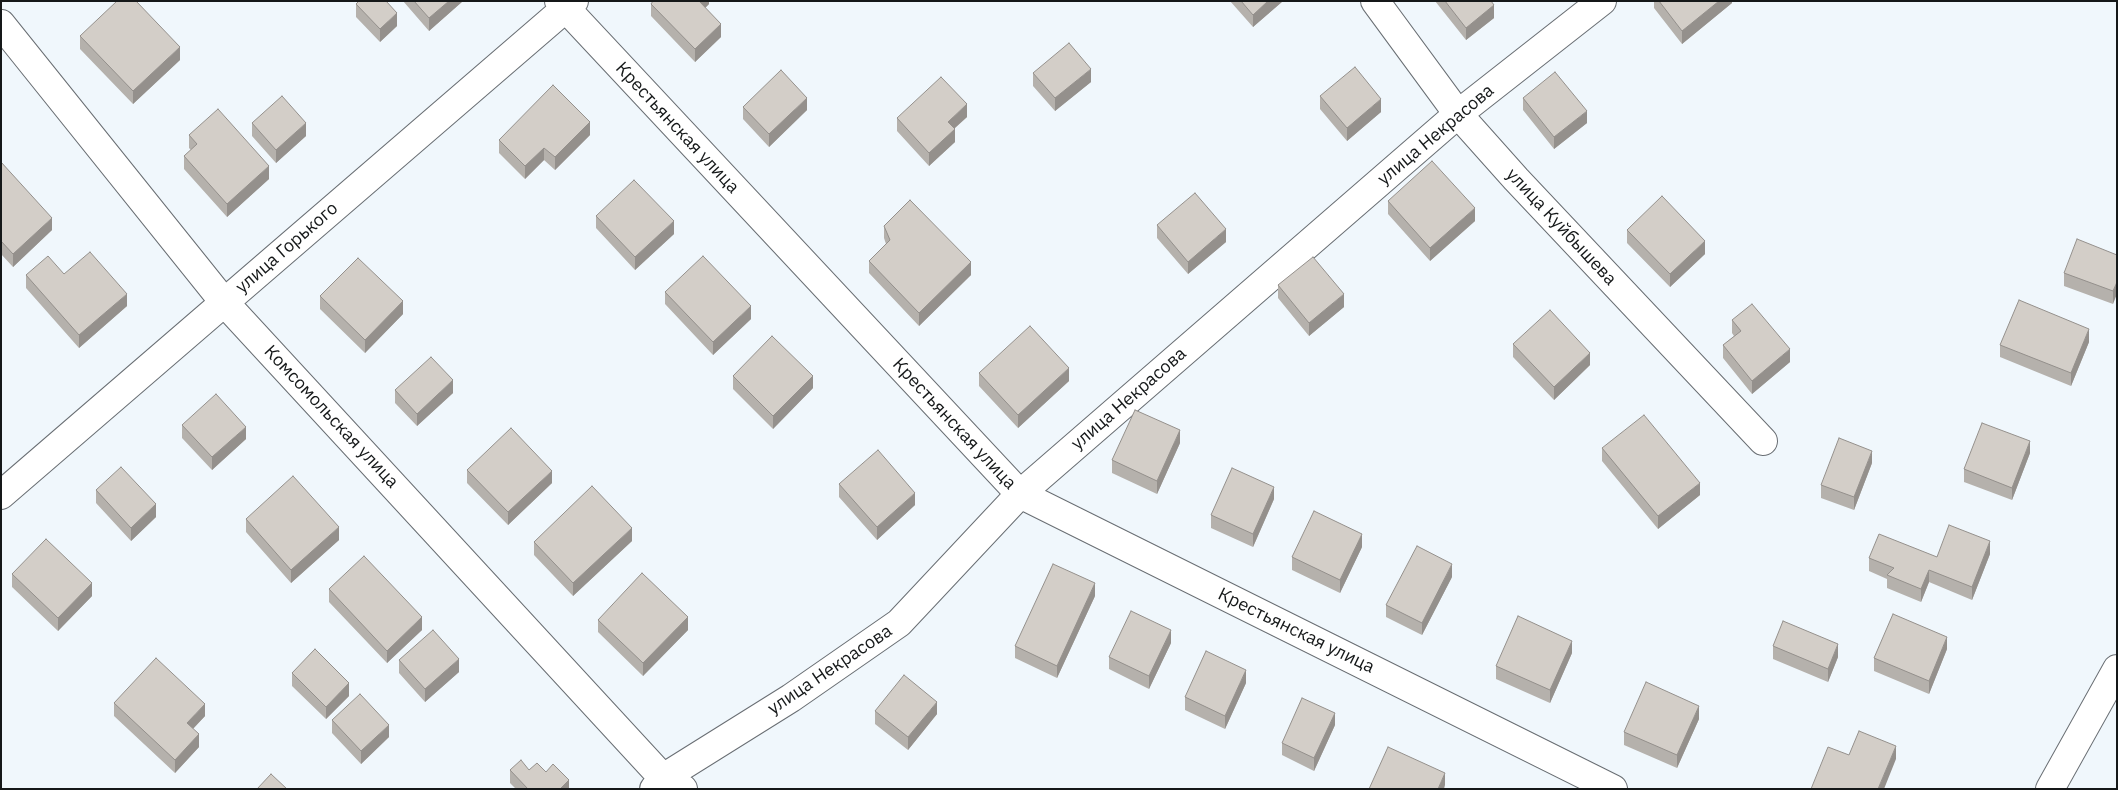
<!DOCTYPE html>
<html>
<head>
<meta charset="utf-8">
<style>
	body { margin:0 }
	#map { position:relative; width:2118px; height:790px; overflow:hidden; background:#f0f7fc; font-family:"IBM Plex Sans",sans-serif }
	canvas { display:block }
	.frame { position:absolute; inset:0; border:2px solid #151819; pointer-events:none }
</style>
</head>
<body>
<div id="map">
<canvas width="2118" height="790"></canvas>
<div class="frame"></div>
</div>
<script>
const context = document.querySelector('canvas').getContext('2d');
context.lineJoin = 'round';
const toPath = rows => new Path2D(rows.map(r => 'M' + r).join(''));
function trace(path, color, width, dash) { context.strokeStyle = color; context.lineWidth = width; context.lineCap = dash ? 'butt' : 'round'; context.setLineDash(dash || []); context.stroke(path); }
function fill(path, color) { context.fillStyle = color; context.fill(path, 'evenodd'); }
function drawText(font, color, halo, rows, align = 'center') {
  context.font = font + ' "IBM Plex Sans",sans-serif'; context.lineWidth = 4; context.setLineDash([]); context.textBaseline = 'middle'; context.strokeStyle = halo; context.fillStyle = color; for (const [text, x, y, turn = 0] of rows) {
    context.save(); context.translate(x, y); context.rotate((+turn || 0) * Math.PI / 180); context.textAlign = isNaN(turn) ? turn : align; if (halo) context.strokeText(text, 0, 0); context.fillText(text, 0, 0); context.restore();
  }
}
const minor = toPath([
	[559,1,1020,494,1613,789],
	[1375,1,1458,114,1516,179,1763,441],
	[1,24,224,302,663,778,683,789],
	[1,495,574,1],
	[654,789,663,778,791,698,899,623,1020,494,1458,114,1602,1]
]);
const secondary = toPath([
	[2050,789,2117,669]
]);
trace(minor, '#696e73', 30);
trace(secondary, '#696e73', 30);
trace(minor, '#fff', 28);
trace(secondary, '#fff', 28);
fill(toPath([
	[403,1,463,1,429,31],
	[709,1,709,4,705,8,721,37,695,62,651,16,651,4],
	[1230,1,1283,1,1253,27],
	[1435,1,1491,1,1494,18,1466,40],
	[1654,1,1732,1,1732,3,1682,44,1654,8],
	[356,4,397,26,380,42,356,17],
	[80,36,180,60,133,104,80,49],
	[1033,73,1091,82,1055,111,1033,86],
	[1320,96,1381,112,1347,141,1320,109],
	[1523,98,1587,123,1554,149,1523,110],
	[743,107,807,110,769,147,743,119],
	[967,117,954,129,955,142,929,166,897,131,897,118],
	[252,123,306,136,276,163,252,136],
	[189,135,269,179,227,217,184,169,184,156,191,150,189,148],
	[590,135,555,170,544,160,525,179,499,153,499,140],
	[1,162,52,230,13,267,1,254],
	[1388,201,1475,221,1430,261,1388,214],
	[596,216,674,234,635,270,596,228],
	[1157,225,1226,242,1188,274,1157,238],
	[884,226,971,275,919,326,869,273,869,261,886,244,884,238],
	[1627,230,1705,254,1670,287,1627,243],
	[2117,255,2113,304,2064,286,2064,273],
	[64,274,127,306,79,348,26,288,26,275],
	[1278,285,1344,307,1309,336,1278,298],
	[665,292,751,319,713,355,665,304],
	[320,296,403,314,365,353,320,309],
	[1732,320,1790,362,1752,394,1723,358,1723,345,1734,336,1732,333],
	[2089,342,2071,386,2000,357,2000,345],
	[1513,344,1590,365,1554,400,1513,357],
	[979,373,1069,381,1018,428,979,386],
	[733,376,813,388,773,429,733,389],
	[395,390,453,393,417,426,395,403],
	[182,425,246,439,212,470,182,438],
	[1180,443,1157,494,1112,473,1112,460],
	[1602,448,1700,495,1658,529,1602,461],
	[2030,453,2012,500,1964,482,1964,469],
	[1872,463,1854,510,1821,498,1821,485],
	[467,470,552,483,508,525,467,483],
	[839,484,915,505,877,540,839,497],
	[96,490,156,517,131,541,96,503],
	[1274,499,1253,547,1211,528,1211,515],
	[246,519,339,540,291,583,246,532],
	[632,541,573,596,534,555,534,542],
	[1362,547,1340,593,1292,570,1292,557],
	[1990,554,1972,600,1929,582,1921,602,1887,588,1887,579,1869,571,1869,558,1937,557],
	[12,574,92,596,58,631,12,587],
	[1452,577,1422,635,1386,617,1386,605],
	[329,589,422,630,387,663,329,602],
	[1095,596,1057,678,1015,658,1015,646],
	[598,620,688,630,643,676,598,632],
	[1171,643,1149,689,1109,669,1109,657],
	[1773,646,1838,657,1828,682,1773,659],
	[1947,649,1929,694,1874,671,1874,658],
	[1572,653,1550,703,1496,679,1496,666],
	[399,660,459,672,425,702,399,673],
	[292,673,349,696,326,719,292,686],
	[1246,683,1225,729,1185,710,1185,697],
	[114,703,205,716,193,729,199,747,175,773,114,716],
	[875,711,937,714,908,750,875,724],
	[1699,719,1677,768,1624,745,1624,732],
	[332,720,389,737,361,764,332,733],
	[1335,725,1314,771,1282,755,1282,743],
	[510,770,529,770,546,772,569,789,516,789,510,783]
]), '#b5b1ac');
fill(toPath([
	[449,1,463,1,429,31,429,18],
	[699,1,709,1,709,4,699,14],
	[1268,1,1283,1,1253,27,1253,15],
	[1719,1,1732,1,1732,3,1682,44,1682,31],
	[1494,5,1494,18,1466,40,1466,28],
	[397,13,397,26,380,42,380,29],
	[721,24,721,37,695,62,695,49],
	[180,47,180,60,133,104,133,91],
	[1091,69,1091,82,1055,111,1055,98],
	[807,98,807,110,769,147,769,134],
	[1381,99,1381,112,1347,141,1347,128],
	[967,104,967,117,948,134,948,122],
	[1587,111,1587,123,1554,149,1554,137],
	[590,122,590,135,555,170,555,157],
	[306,123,306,136,276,163,276,150],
	[955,129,955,142,929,166,929,153],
	[544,148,544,160,525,179,525,166],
	[269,166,269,179,227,217,227,204],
	[1475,208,1475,221,1430,261,1430,248],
	[52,218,52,230,13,267,13,254],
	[674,221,674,234,635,270,635,257],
	[1226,229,1226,242,1188,274,1188,262],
	[1705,241,1705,254,1670,287,1670,274],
	[971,262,971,275,919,326,919,313],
	[2117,282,2117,294,2113,304,2113,291],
	[127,294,127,306,79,348,79,335],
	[1344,294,1344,307,1309,336,1309,323],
	[403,301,403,314,365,353,365,340],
	[751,306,751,319,713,355,713,342],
	[2089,329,2089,342,2071,386,2071,373],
	[1790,349,1790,362,1752,394,1752,381],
	[1590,353,1590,365,1554,400,1554,387],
	[1069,368,1069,381,1018,428,1018,415],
	[813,376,813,388,773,429,773,416],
	[453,380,453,393,417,426,417,414],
	[246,427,246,439,212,470,212,457],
	[1180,430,1180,443,1157,494,1157,481],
	[2030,441,2030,453,2012,500,2012,488],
	[1872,451,1872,463,1854,510,1854,497],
	[552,471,552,483,508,525,508,512],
	[1700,483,1700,495,1658,529,1658,516],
	[1274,487,1274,499,1253,547,1253,534],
	[915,493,915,505,877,540,877,527],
	[156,504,156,517,131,541,131,528],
	[339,527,339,540,291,583,291,570],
	[632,528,632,541,573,596,573,583],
	[1362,534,1362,547,1340,593,1340,580],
	[1990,541,1990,554,1972,600,1972,587],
	[1452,564,1452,577,1422,635,1422,623],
	[1929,570,1929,582,1921,602,1921,589],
	[92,583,92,596,58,631,58,618],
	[1095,583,1095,596,1057,678,1057,666],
	[422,617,422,630,387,663,387,651],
	[688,617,688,630,643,676,643,663],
	[1171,630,1171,643,1149,689,1149,676],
	[1947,637,1947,649,1929,694,1929,681],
	[1572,641,1572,653,1550,703,1550,690],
	[1838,644,1838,657,1828,682,1828,669],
	[459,659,459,672,425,702,425,689],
	[1246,670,1246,683,1225,729,1225,716],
	[349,683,349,696,326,719,326,707],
	[937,702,937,714,908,750,908,737],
	[205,704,205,716,187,735,187,723],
	[1699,706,1699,719,1677,768,1677,755],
	[1335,713,1335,725,1314,771,1314,758],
	[389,725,389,737,361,764,361,751],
	[199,734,199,747,175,773,175,760],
	[1896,746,1896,759,1884,789,1878,789],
	[1445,773,1445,785,1444,789,1438,789],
	[569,780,569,789,560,789]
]), '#94908c');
const building = toPath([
	[117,1,136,1,180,47,133,91,80,36,117,1],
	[359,1,386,1,397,13,380,29,356,4,359,1],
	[414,1,449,1,429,18,414,1],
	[653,1,699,1,721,24,695,49,651,4,653,1],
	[1241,1,1268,1,1253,15,1241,1],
	[1445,1,1491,1,1494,5,1466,28,1445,1],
	[1659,1,1719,1,1682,31,1659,1],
	[1069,43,1091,69,1055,98,1033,73,1069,43],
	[1355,67,1381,99,1347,128,1320,96,1355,67],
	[781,70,807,98,769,134,743,107,781,70],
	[1555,72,1587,111,1554,137,1523,98,1555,72],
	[941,77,967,104,948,122,955,129,929,153,897,118,941,77],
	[553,85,590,122,555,157,544,148,525,166,499,140,553,85],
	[282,96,306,123,276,150,252,123,282,96],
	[218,109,269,166,227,204,184,156,197,144,189,135,218,109],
	[1432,161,1475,208,1430,248,1388,201,1432,161],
	[1,162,52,218,13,254,1,241,1,162],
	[634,180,674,221,635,257,596,216,634,180],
	[1195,193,1226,229,1188,262,1157,225,1195,193],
	[1662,196,1705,241,1670,274,1627,230,1662,196],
	[910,200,971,262,919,313,869,261,890,240,884,226,910,200],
	[2077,239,2117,255,2117,282,2113,291,2064,273,2077,239],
	[90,252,127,294,79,335,26,275,48,256,64,274,90,252],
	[703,256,751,306,713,342,665,292,703,256],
	[1313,257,1344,294,1309,323,1278,285,1313,257],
	[358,258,403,301,365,340,320,296,358,258],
	[2019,300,2089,329,2071,373,2000,345,2019,300],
	[1752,304,1790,349,1752,381,1723,345,1741,331,1732,320,1752,304],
	[1550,310,1590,353,1554,387,1513,344,1550,310],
	[1030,326,1069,368,1018,415,979,373,1030,326],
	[772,336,813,376,773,416,733,376,772,336],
	[431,357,453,380,417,414,395,390,431,357],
	[216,394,246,427,212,457,182,425,216,394],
	[1135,410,1180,430,1157,481,1112,460,1135,410],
	[1644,415,1700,483,1658,516,1602,448,1644,415],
	[1982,423,2030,441,2012,488,1964,469,1982,423],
	[511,428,552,471,508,512,467,470,511,428],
	[1839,438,1872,451,1854,497,1821,485,1839,438],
	[878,450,915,493,877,527,839,484,878,450],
	[121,467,156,504,131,528,96,490,121,467],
	[1232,468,1274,487,1253,534,1211,515,1232,468],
	[293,476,339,527,291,570,246,519,293,476],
	[592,486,632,528,573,583,534,542,592,486],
	[1314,511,1362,534,1340,580,1292,557,1314,511],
	[1949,525,1990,541,1972,587,1929,570,1921,589,1887,575,1894,568,1869,558,1879,534,1937,557,1949,525],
	[46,539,92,583,58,618,12,574,46,539],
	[1417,546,1452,564,1422,623,1386,605,1417,546],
	[364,556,422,617,387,651,329,589,364,556],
	[1053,564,1095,583,1057,666,1015,646,1053,564],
	[642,573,688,617,643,663,598,620,642,573],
	[1131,611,1171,630,1149,676,1109,657,1131,611],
	[1893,614,1947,637,1929,681,1874,658,1893,614],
	[1518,616,1572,641,1550,690,1496,666,1518,616],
	[1783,621,1838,644,1828,669,1773,646,1783,621],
	[433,630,459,659,425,689,399,660,433,630],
	[315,649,349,683,326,707,292,673,315,649],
	[1206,651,1246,670,1225,716,1185,697,1206,651],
	[156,658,205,704,187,723,199,734,175,760,114,703,156,658],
	[904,675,937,702,908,737,875,711,904,675],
	[1646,682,1699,706,1677,755,1624,732,1646,682],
	[360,694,389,725,361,751,332,720,360,694],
	[1302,698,1335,713,1314,758,1282,743,1302,698],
	[1859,731,1896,746,1878,789,1811,789,1828,747,1849,755,1859,731],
	[1388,747,1445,773,1438,789,1369,789,1388,747],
	[521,760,529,770,537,763,546,772,553,764,569,780,560,789,528,789,510,770,521,760],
	[271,774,287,789,257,789,271,774]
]);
fill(building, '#d3cec8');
trace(building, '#94908c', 1);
drawText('18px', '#151819', '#fff', [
	["Крестьянская улица",677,128,47],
	["улица Некрасова",1436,135,-40],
	["улица Куйбышева",1561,227,47],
	["улица Горького",287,248,-41],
	["улица Некрасова",1129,399,-41],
	["Комсомольская улица",331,417,47],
	["Крестьянская улица",954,424,47],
	["Крестьянская улица",1296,631,26],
	["улица Некрасова",830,670,-34]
]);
</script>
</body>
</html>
